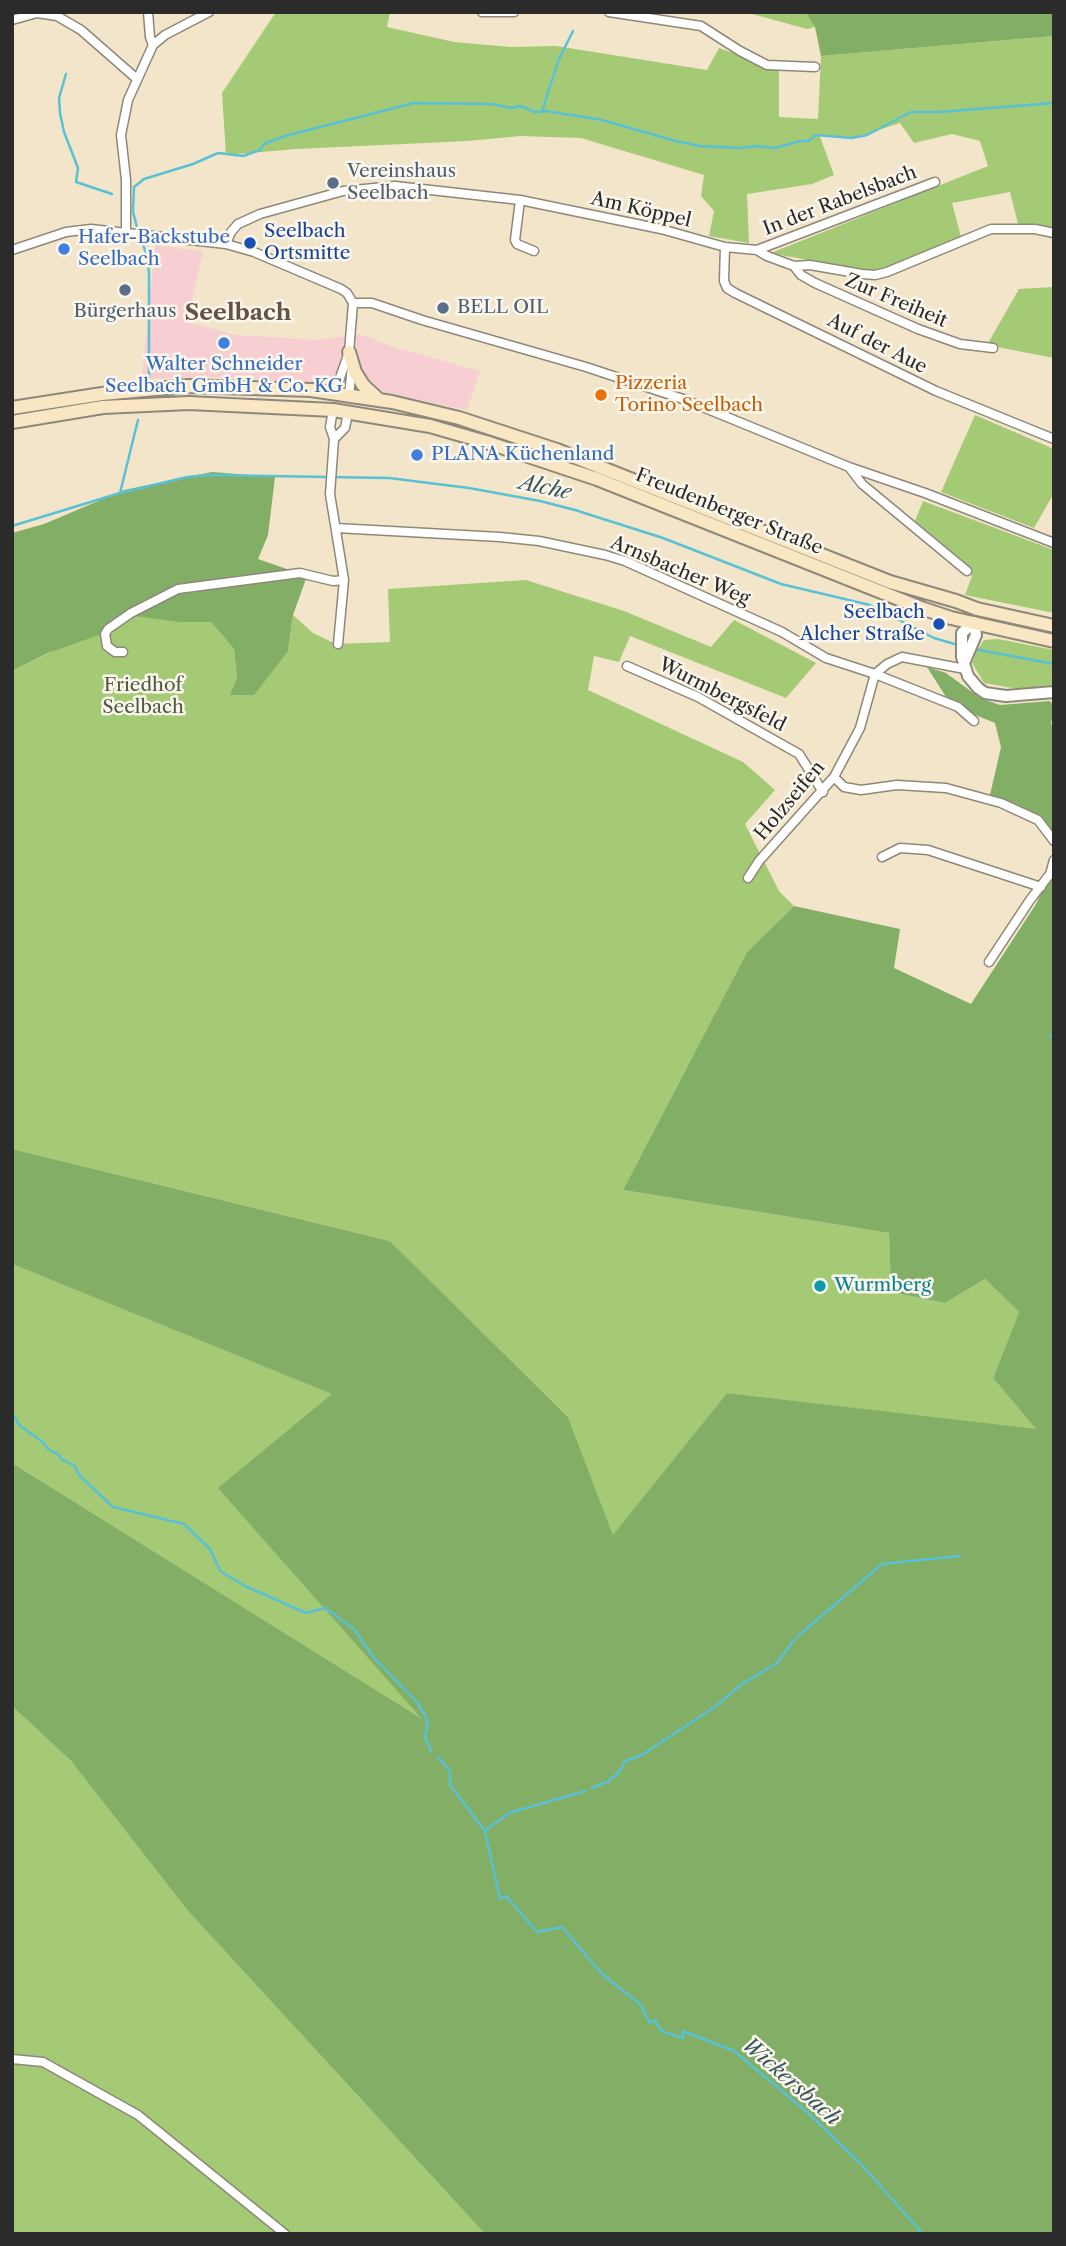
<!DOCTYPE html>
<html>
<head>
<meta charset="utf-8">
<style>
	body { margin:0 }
	#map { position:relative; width:1066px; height:2246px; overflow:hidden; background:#f2e5c9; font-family:"Libre Caslon Text",serif }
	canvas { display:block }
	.frame { position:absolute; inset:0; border:14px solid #2b2b2b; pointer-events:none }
</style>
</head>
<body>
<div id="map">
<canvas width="1066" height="2246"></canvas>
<div class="frame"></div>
</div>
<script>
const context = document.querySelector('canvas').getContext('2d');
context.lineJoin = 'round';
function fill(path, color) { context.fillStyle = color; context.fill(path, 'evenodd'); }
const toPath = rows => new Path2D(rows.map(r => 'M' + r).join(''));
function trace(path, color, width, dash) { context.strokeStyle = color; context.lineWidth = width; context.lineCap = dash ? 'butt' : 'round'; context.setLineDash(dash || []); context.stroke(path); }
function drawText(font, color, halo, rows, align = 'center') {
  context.font = font + ' "Libre Caslon Text",serif'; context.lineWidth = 5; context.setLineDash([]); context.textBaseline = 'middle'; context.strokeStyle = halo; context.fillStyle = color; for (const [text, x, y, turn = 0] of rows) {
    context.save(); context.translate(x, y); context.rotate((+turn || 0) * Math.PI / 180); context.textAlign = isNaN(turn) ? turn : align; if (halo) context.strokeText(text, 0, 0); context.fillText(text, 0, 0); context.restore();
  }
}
fill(toPath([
	[155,245,203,251,187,322,236,335,318,340,359,334,397,348,480,371,467,410,337,383,211,377,142,379]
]), '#f7cfd2');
fill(toPath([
	[276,12,390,12,387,27,454,42,510,47,556,46,707,70,719,48,779,70,779,117,818,119,821,56,1054,36,1054,227,1018,224,1010,192,952,203,961,237,876,273,771,253,988,166,980,141,952,134,914,143,900,123,850,139,819,134,834,175,812,184,747,194,749,243,709,236,714,211,701,196,704,175,581,138,520,136,468,141,296,149,226,155,222,93],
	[745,12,805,12,815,27,807,29],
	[1054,287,1054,358,987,345,1019,289],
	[975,415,1054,449,1054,493,1034,528,941,492],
	[923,501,1054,550,1054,613,965,595,972,576,967,564,915,521],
	[526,580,624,611,711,647,734,620,816,663,786,698,630,636,619,662,594,656,588,690,743,762,775,790,745,824,779,891,794,906,747,952,623,1190,889,1233,891,1292,945,1303,985,1279,1019,1312,993,1378,1037,1430,727,1393,613,1536,568,1417,390,1241,12,1149,12,671,127,615,189,622,211,622,234,649,237,678,231,695,288,651,293,615,313,633,336,644,390,642,388,589],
	[998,639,1054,650,1054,685,1018,689,984,683,972,663,976,652,984,640],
	[12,1264,333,1394,424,1721,12,1463],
	[12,1706,71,1761,188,1911,485,2234,12,2234]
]), '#a4ca75');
fill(toPath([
	[805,12,1054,12,1054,36,821,56,815,27],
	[212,472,275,477,268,535,258,559,307,576,293,615,288,651,254,695,230,695,237,678,234,649,211,622,179,622,127,615,99,635,48,653,12,671,12,533,44,524,124,490],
	[927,667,946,673,980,698,1000,705,1050,701,1054,707,1051,724,1054,727,1054,837,1035,814,990,795,1001,747,995,723,973,714,946,697],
	[1054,865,1054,2234,485,2234,188,1911,71,1761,12,1706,12,1463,422,1719,218,1488,332,1394,12,1264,12,1149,390,1241,568,1417,613,1535,727,1393,1036,1429,993,1378,1019,1312,985,1279,945,1303,891,1292,889,1233,623,1190,747,952,794,906,900,929,894,968,971,1004,1036,904]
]), '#83ae66');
trace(toPath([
	[66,74,59,98,60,113,64,132,78,168,76,182,112,194],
	[542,112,558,61,573,31],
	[138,231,133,212,134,187,144,179,193,164,218,153,243,156,260,150,264,144,285,136,414,103,491,104,512,108,520,106,535,112,546,111,602,120,676,141,700,146,740,148,757,146,775,148,800,141,808,141,816,135,852,138,867,135,911,112,939,112,1054,103],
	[140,237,147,255,149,273,149,379],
	[120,493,138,420],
	[12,526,120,493,187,477,207,475,389,478,469,488,540,501,575,510,663,538,781,584,870,605,934,638,958,645],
	[974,649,1054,664],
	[1050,1036,1054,1033],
	[12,1412,19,1425,44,1443,48,1449,59,1455,61,1459,75,1466,79,1475,113,1507,184,1524,210,1549,220,1571,243,1585,306,1613,325,1608,353,1628,375,1659,417,1702,428,1721,425,1737,431,1751],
	[797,1637,882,1564,960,1556],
	[438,1757,450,1771,450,1785,485,1831,500,1899,506,1896,537,1932,562,1927,602,1974,641,2005,650,2023,655,2020,661,2031,683,2038,683,2031,734,2051,807,2112,860,2163,923,2234],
	[592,1788,609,1781,620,1771,625,1761,642,1755,716,1706,742,1684,777,1663,795,1639],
	[486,1830,509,1813,585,1791]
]), '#59c1d6', 2.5);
const minor = toPath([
	[148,12,150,37,153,45],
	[482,12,514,12],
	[609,12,701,26,740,51,767,65,815,67],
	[12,20,37,13,57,16,81,30,137,79],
	[520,200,515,240,517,244,534,251],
	[126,232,126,180,121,135,128,100,153,45,165,35,209,12],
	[226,244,231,232,238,224,260,214,343,191,395,186,520,200,661,229,725,247,757,250,767,256,794,266,810,265,862,274,875,275,887,272,991,229,1035,229,1054,233],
	[725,247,724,281,727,288,735,293,936,391,1054,439],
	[12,250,66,232,91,229,226,244,254,252,341,289,347,293,353,303],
	[757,250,935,182],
	[794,266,801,275,815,283,918,329,960,344,993,348],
	[353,303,372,303,422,320,586,367,683,399,849,467,925,493,1054,543],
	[335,392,349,352,353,303],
	[349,395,352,366],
	[333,410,330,427,334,439,330,494,344,580,338,644],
	[334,439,345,428,348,412],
	[849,467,862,484,967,571],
	[336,528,500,537,539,541,605,555,625,561,782,632,826,658,875,674,958,707,974,721],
	[123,652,115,652,107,646,105,634,108,629,131,613,178,589,300,573,333,581,344,580],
	[627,666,698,697,799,754,823,792],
	[834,777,844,787,861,790,897,785,946,788,1001,803,1038,820,1054,841],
	[882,857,900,848,928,850,1041,887],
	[748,878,759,861,834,777,860,728,875,674,887,664,902,657,965,669],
	[989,962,1030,900,1050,874,1054,860],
	[12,2059,43,2062,138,2115,285,2234]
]);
const tertiary = toPath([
	[964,663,976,635,974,622,962,633,962,657,968,676,978,688,985,693,1006,696,1054,692]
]);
const secondary = toPath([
	[349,352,355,372,363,385,378,399],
	[12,408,102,394,188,386,311,390,392,402,459,418,557,450,890,582,956,601,977,609,1054,626],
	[12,422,103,407,189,403,333,410,430,426,489,443,597,479,924,609,951,618,1054,641]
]);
trace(minor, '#8e887a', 11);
trace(tertiary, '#8e887a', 14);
trace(secondary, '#8e887a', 16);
trace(minor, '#fff', 8);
trace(tertiary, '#fff', 10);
trace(secondary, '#f9e7c3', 12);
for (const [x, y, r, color] of [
	[333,183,7,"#5c6f8a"],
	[250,243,7,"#1a4fb4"],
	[64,249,7,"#3f7fe0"],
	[125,290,7,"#5c6f8a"],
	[443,308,7,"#5c6f8a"],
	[224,343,7,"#3f7fe0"],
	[601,395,7,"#e8710a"],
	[417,455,7,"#3f7fe0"],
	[939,624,7,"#1a4fb4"],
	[820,1286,7,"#0f9aa8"]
]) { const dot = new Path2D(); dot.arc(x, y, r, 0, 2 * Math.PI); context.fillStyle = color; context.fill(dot); trace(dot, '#fbf7ec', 2.5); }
drawText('19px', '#4e5e75', '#fbf7ec', [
	["Vereinshaus",347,172],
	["Seelbach",347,194],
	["BELL OIL",457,308],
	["Bürgerhaus",125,312,"center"]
], 'left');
drawText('19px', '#2b2b2b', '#fbf7ec', [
	["In der Rabelsbach",840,201,-21],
	["Am Köppel",641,210,13],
	["Zur Freiheit",896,301,23],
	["Auf der Aue",877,344,27],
	["Freudenberger Straße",729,512,22],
	["Arnsbacher Weg",680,571,23],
	["Wurmbergsfeld",722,695,27],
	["Holzseifen",790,801,-50]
]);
drawText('19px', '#164399', '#fbf7ec', [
	["Seelbach",264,232],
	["Ortsmitte",264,254],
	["Seelbach",925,613,"right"],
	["Alcher Straße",925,635,"right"]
], 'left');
drawText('19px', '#366cbe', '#fbf7ec', [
	["Hafer-Backstube",78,238],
	["Seelbach",78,260],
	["Walter Schneider",224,365,"center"],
	["Seelbach GmbH & Co. KG",224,387,"center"],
	["PLANA Küchenland",431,455]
], 'left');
drawText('19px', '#c56008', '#fbf7ec', [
	["Pizzeria",615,384],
	["Torino Seelbach",615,406]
], 'left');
drawText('19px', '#4f5b41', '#fbf7ec', [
	["Friedhof",143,686],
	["Seelbach",143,708]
]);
drawText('19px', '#0d838f', '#fbf7ec', [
	["Wurmberg",834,1286]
], 'left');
drawText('italic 21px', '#39585e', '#fbf7ec', [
	["Alche",545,488,12],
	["Wickersbach",791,2082,41]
]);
drawText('bold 23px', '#625248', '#fbf7ec', [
	["Seelbach",238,313]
]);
</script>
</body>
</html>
